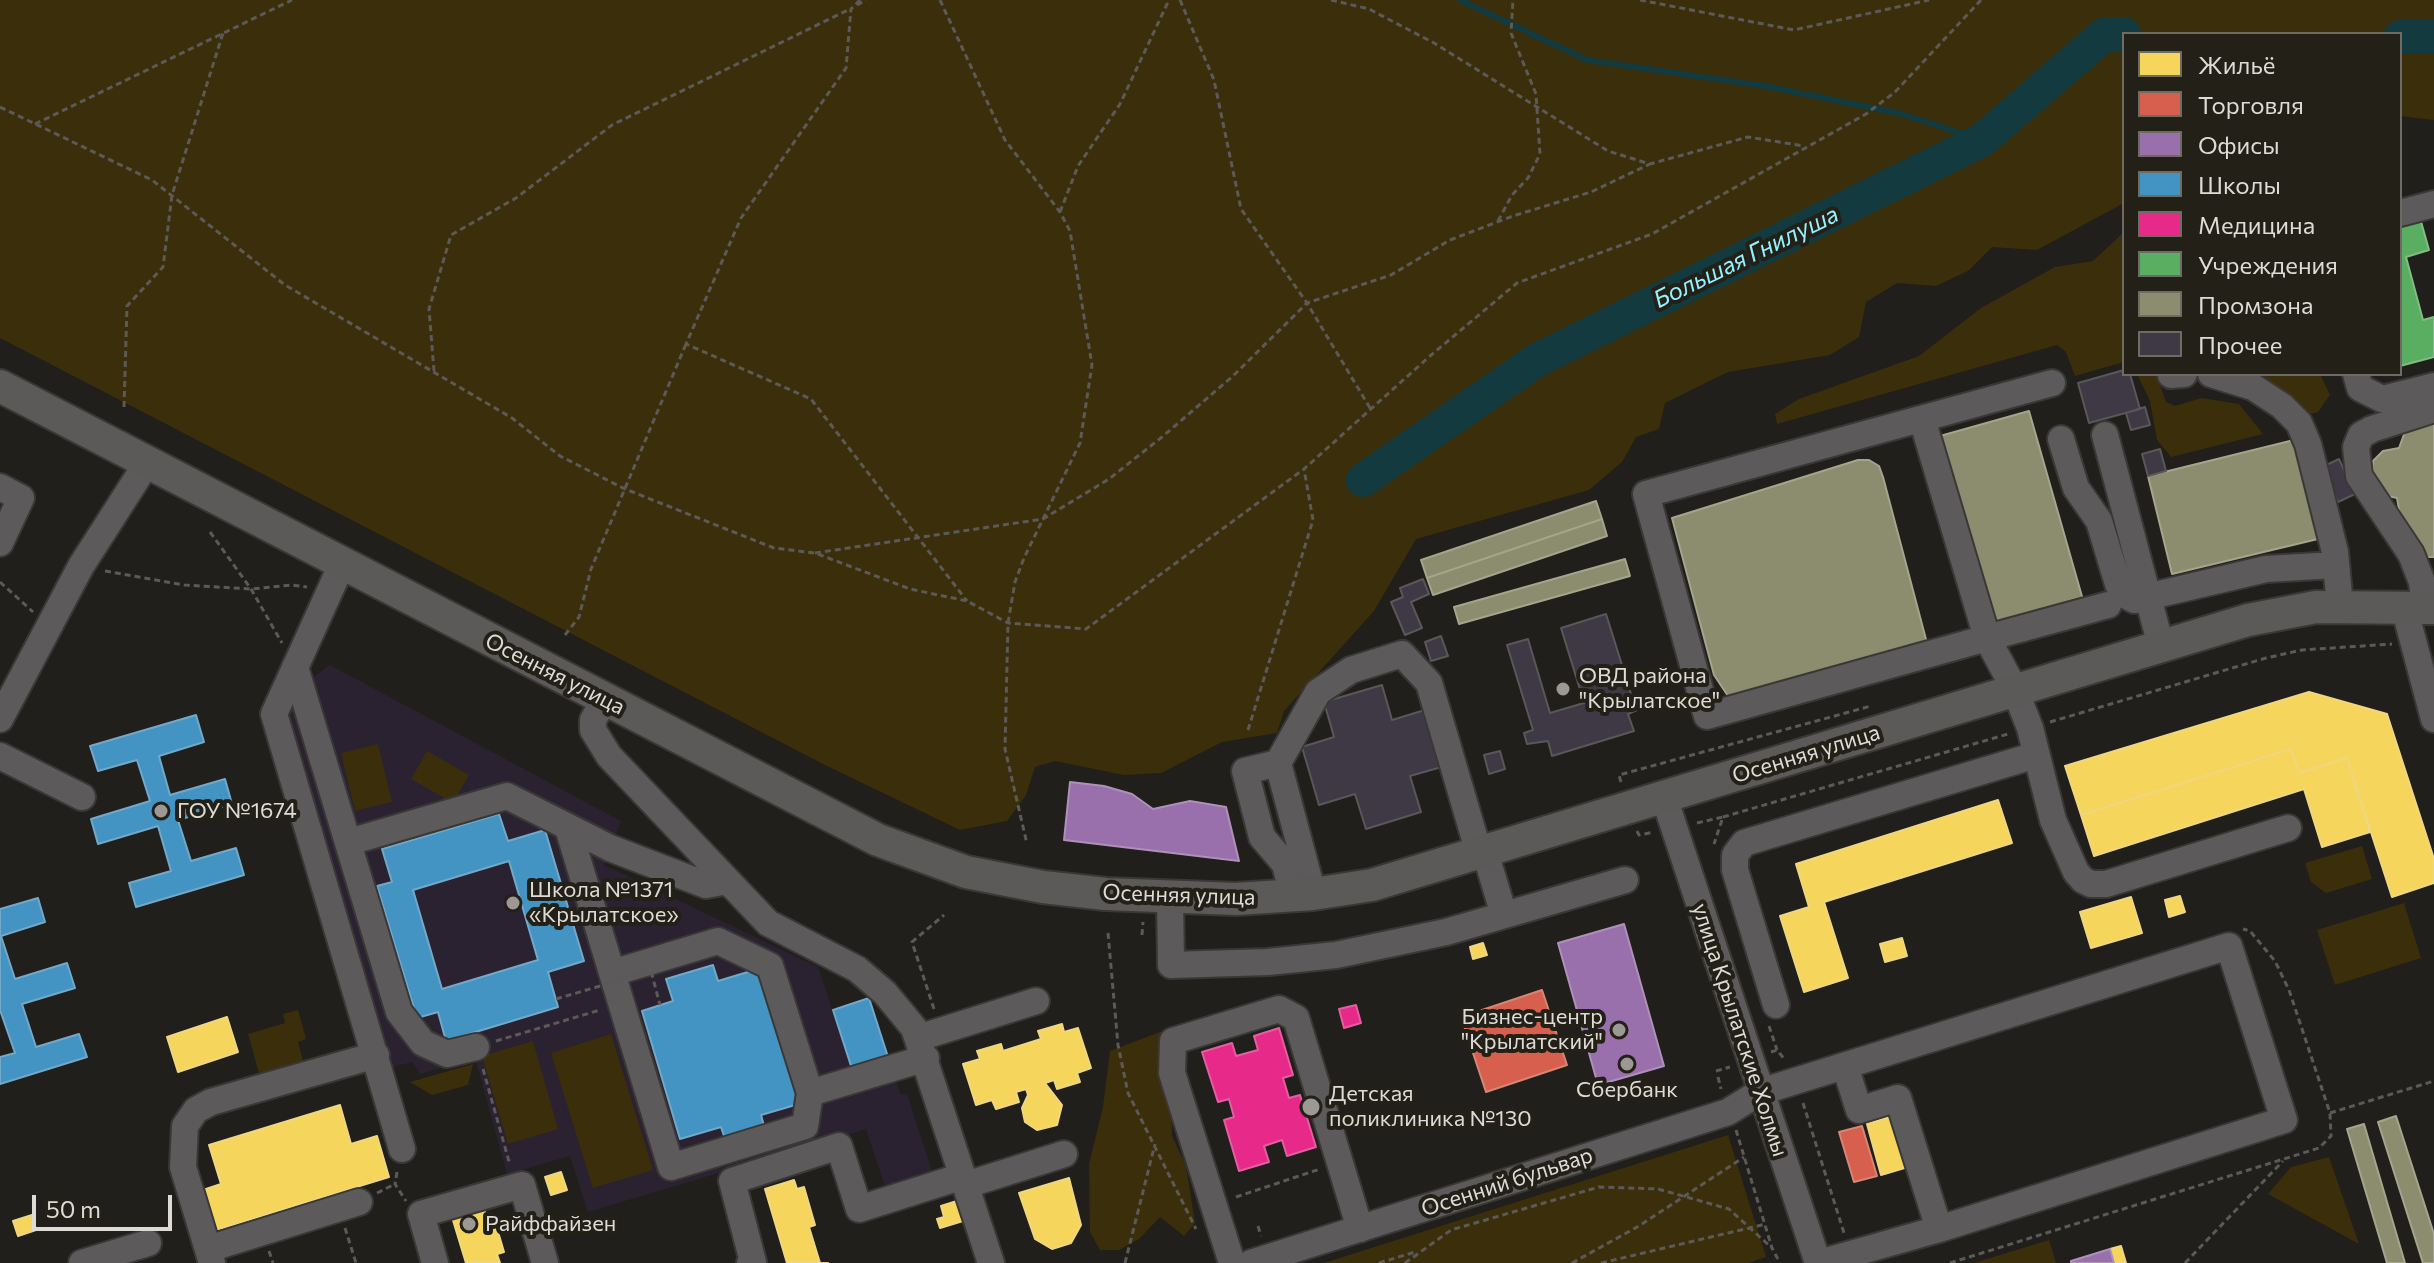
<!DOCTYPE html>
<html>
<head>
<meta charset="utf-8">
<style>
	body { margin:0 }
	#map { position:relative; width:2434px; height:1263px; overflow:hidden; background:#201f1b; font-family:Commissioner,sans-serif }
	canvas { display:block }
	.legend { position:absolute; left:2122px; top:32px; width:280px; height:344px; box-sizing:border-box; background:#232018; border:2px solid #6e6b64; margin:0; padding:10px 14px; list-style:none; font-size:24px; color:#dedbd6 }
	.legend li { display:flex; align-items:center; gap:16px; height:40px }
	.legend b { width:40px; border:2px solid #6e6b64 }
	.scale { position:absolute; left:32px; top:1195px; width:140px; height:36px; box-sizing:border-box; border:4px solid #dedbd6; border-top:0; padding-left:10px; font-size:24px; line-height:28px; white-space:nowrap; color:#dedbd6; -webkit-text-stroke:6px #232018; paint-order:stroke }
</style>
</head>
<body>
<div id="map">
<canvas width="2434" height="1263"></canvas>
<ul class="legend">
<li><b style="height:22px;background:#f6d55c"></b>Жильё</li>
<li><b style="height:22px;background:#d6604d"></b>Торговля</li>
<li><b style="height:22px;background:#9970ab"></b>Офисы</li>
<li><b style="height:22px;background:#4393c3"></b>Школы</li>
<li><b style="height:22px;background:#e7298a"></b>Медицина</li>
<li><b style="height:22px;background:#5aae61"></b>Учреждения</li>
<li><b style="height:22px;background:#8c8c6e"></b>Промзона</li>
<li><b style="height:22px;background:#3f3845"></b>Прочее</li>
</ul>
<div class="scale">50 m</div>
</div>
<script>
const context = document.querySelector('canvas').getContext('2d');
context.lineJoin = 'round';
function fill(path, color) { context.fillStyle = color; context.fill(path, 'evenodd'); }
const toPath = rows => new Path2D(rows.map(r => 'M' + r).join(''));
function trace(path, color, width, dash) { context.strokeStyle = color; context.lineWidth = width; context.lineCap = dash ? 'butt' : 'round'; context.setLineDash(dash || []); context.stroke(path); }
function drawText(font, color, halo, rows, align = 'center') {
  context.font = font + ' Commissioner,sans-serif'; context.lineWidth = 8; context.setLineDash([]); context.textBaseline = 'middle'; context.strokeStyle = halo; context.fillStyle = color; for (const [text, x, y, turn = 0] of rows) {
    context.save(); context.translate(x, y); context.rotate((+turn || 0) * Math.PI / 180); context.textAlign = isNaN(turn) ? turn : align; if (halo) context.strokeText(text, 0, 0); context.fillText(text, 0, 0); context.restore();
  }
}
fill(toPath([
	[330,665,621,821,604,865,818,967,852,1068,888,1057,901,1095,907,1094,932,1171,885,1186,866,1129,588,1212,570,1156,507,1174,475,1058,420,1074,413,1062,391,1067,289,722,295,690]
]), '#2a2230');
fill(toPath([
	[0,0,2434,0,2434,120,2400,116,2400,34,2124,34,2124,203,2037,250,1992,247,1968,271,1936,286,1897,283,1866,302,1859,337,1830,355,1728,372,1665,403,1659,429,1636,437,1622,462,1589,490,1416,539,1374,611,1284,711,1277,733,1222,742,1161,773,1124,775,1055,761,1035,767,1026,795,1007,821,960,830,825,765,0,338],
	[2124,232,2124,362,2075,376,2066,352,2057,345,1777,424,1775,414,1799,399,1919,356,1981,308,2055,267,2093,261],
	[2137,374,2156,374,2166,402,2175,406,2202,398,2239,404,2263,434,2171,457,2157,440,2150,401],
	[2236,374,2320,374,2330,395,2318,412,2308,414,2254,379],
	[378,744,392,802,355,811,341,753],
	[427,751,469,775,453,803,411,779],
	[2362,846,2372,879,2326,893,2311,882,2305,863],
	[2404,903,2421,958,2335,985,2317,930],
	[298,1010,306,1039,298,1042,303,1061,259,1073,248,1034,285,1023,283,1014],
	[1160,1032,1170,1034,1172,1136,1186,1166,1195,1223,1184,1236,1160,1217,1139,1239,1119,1250,1100,1250,1090,1232,1089,1164,1103,1107,1110,1051],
	[611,1034,653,1170,593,1188,551,1053],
	[533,1041,558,1129,508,1144,482,1056],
	[473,1064,468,1085,432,1095,410,1082],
	[1728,1135,1766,1257,1748,1263,1324,1263],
	[2329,1157,2359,1244,2268,1194,2291,1167],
	[2049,1240,2056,1263,1974,1263]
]), '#3b2e0b');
const homes = toPath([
	[2309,692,2387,714,2434,859,2434,883,2392,897,2347,758,2299,773,2291,749,2081,815,2065,766,2309,692],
	[2291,749,2299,773,2347,758,2370,832,2322,847,2304,789,2094,856,2081,815,2291,749],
	[1998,800,2012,843,1824,902,1848,978,1804,992,1780,916,1809,907,1796,864,1998,800],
	[2180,896,2185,912,2169,917,2165,900,2180,896],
	[2131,897,2142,933,2091,948,2080,912,2131,897],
	[1902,938,1907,956,1885,962,1880,944,1902,938],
	[1483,943,1487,955,1473,959,1470,947,1483,943],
	[227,1017,238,1052,178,1072,167,1037,227,1017],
	[1062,1024,1064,1032,1078,1028,1091,1068,1077,1073,1080,1082,1057,1089,1054,1080,1045,1083,1062,1105,1057,1125,1037,1130,1025,1122,1022,1108,1028,1095,1026,1089,1016,1092,1019,1102,996,1109,992,1100,976,1105,963,1064,980,1059,977,1051,1001,1044,1003,1051,1041,1039,1038,1031,1062,1024],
	[340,1105,351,1144,377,1136,389,1177,209,1232,197,1192,221,1184,209,1145,340,1105],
	[1893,1116,1908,1167,1881,1175,1867,1124,1893,1116],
	[561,1172,567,1190,551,1195,545,1177,561,1172],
	[1069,1178,1081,1225,1071,1243,1052,1249,1035,1239,1019,1193,1069,1178],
	[794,1180,797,1189,804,1187,815,1225,809,1227,820,1263,828,1263,787,1263,765,1189,794,1180],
	[957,1201,963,1221,940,1228,937,1219,944,1217,941,1206,957,1201],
	[484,1208,486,1217,493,1215,504,1252,497,1254,500,1263,466,1263,452,1217,484,1208],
	[32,1215,36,1230,18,1236,13,1221,32,1215],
	[2121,1246,2126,1263,2114,1263,2110,1249,2121,1246]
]);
fill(homes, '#f6d55c');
trace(homes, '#efd781', 2);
const shops = toPath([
	[1542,990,1567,1065,1486,1092,1461,1017,1542,990],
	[1862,1126,1877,1176,1854,1182,1839,1132,1862,1126]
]);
fill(shops, '#d6604d');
trace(shops, '#d88576', 2);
const offices = toPath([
	[1070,782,1104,786,1132,794,1153,809,1190,801,1226,807,1239,861,1064,840,1070,782],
	[1624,924,1664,1066,1598,1085,1558,943,1624,924],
	[2110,1249,2114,1263,2071,1263,2071,1261,2110,1249]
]);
fill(offices, '#9970ab');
trace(offices, '#ae90b8', 2);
const schools = toPath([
	[196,715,204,742,159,756,170,795,225,779,232,804,178,820,191,861,236,848,244,875,136,907,129,883,171,871,158,826,98,844,91,819,150,801,137,760,98,771,90,746,196,715],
	[499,814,508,841,545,830,584,961,548,972,558,1007,446,1041,438,1012,417,1018,377,886,392,882,382,849,499,814],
	[509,861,538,960,442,989,413,890,509,861],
	[38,898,45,922,1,936,15,979,67,963,75,988,22,1004,36,1047,79,1034,87,1057,0,1084,0,1057,15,1053,0,1010,0,909,38,898],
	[713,965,718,981,761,968,802,1103,761,1115,766,1133,727,1145,721,1127,680,1139,642,1011,673,1001,666,979,713,965],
	[869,998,888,1057,852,1069,833,1010,869,998]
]);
fill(schools, '#4393c3');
trace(schools, '#72a9c9', 2);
const health = toPath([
	[1356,1005,1361,1023,1344,1028,1339,1009,1356,1005],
	[1279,1028,1293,1075,1283,1078,1289,1098,1300,1095,1316,1147,1287,1156,1282,1140,1264,1146,1269,1162,1239,1171,1224,1120,1234,1117,1229,1099,1218,1102,1202,1052,1232,1043,1236,1056,1258,1050,1254,1036,1279,1028]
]);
fill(health, '#e7298a');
trace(health, '#e45ea1', 2);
const public = toPath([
	[2420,218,2429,250,2406,257,2423,320,2434,317,2434,357,2400,366,2400,223,2420,218]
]);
fill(public, '#5aae61');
trace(public, '#82bc84', 2);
const industry = toPath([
	[2029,411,2083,600,1993,625,1940,436,2029,411],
	[2434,416,2434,557,2424,557,2401,521,2397,498,2383,495,2372,479,2373,461,2383,451,2399,448,2406,429,2434,416],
	[2298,439,2322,538,2172,574,2148,476,2298,439],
	[1858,460,1869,460,1879,466,1883,477,1928,647,1743,700,1728,696,1714,675,1672,518,1858,460],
	[1596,501,1602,519,1427,578,1421,560,1596,501],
	[1602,519,1607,536,1433,595,1427,578,1602,519],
	[1625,559,1630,576,1459,624,1454,607,1625,559],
	[2396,1116,2434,1234,2434,1263,2423,1263,2378,1122,2396,1116],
	[2364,1124,2405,1263,2387,1263,2347,1129,2364,1124]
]);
fill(industry, '#8c8c6e');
trace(industry, '#a5a48d', 2);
trace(toPath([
	[1460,0,1587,60,1765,86,1902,114,1982,140]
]), '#133a3e', 6);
trace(toPath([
	[2400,37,2434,36],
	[1363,480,1537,360,1982,140,2105,34,2124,34]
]), '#133a3e', 34);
const building = toPath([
	[2124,370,2124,374,2130,374,2140,409,2089,423,2078,383,2124,370],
	[2145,407,2150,425,2131,430,2126,413,2145,407],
	[2160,449,2166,471,2148,476,2142,454,2160,449],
	[2339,459,2355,494,2338,502,2322,467,2339,459],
	[1423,579,1429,594,1411,602,1422,628,1405,635,1391,602,1403,597,1400,588,1423,579],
	[1606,614,1632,697,1640,695,1644,707,1628,714,1634,731,1552,756,1548,741,1527,744,1524,733,1533,730,1507,645,1528,639,1550,713,1594,700,1592,693,1582,696,1561,628,1606,614],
	[1441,636,1448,656,1431,661,1425,642,1441,636],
	[1382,685,1392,720,1428,709,1445,766,1410,776,1421,812,1366,829,1355,794,1319,805,1302,747,1334,737,1324,702,1382,685],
	[1500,751,1505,769,1489,774,1484,755,1500,751]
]);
fill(building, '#3f3845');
trace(building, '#595858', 2);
const minor = toPath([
	[2400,213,2434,204],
	[2211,374,2253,387,2282,406,2299,423,2308,444,2335,552,2340,606],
	[2356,374,2360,388,2382,399,2434,386],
	[2171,375,2184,374],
	[2052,383,1646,494,1707,716,1987,638,2015,690,2030,728,2053,820,2076,872,2083,880,2091,884,2106,884,2288,828],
	[1922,419,1987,638,2108,605],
	[2105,435,2161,646],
	[2061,439,2076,488,2099,521,2118,584,2125,595,2134,600,2266,569,2336,565],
	[0,487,21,498,0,543],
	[342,564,274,714,402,1149],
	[2404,607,2434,719],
	[2425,608,2422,582,2411,554,2359,476,2356,447,2361,435,2372,429,2434,409],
	[295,667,399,1012,423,1043,447,1054,476,1047],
	[605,699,593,720,593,730,609,756,768,923,857,969,885,993,914,1028,991,1263],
	[0,719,81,566,147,463],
	[0,756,82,797],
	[1278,763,1245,771,1262,837,1285,864,1293,896],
	[1664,797,1818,1263],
	[568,828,671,1167,805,1126,810,1093,926,1058],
	[349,842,507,796,610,848,706,885,728,881],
	[1485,852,1504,915],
	[1313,894,1278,763,1318,692,1351,670,1402,654,1429,683,1479,853],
	[1170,897,1171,965,1268,962,1336,955,1446,932,1625,880],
	[612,973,718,941,770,966,810,1093],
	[1776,1005,1735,870,1735,855,1744,843,2036,755],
	[918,1038,1036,1001],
	[1845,1066,1859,1110,1898,1098,1939,1229],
	[966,1185,1064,1154],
	[208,1249,359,1202],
	[82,1263,148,1243],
	[212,1263,183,1167,185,1126,196,1110,211,1102,376,1055],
	[435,1263,421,1214,522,1185,545,1263],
	[750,1263,753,1262,732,1181,839,1146,859,1209,963,1176],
	[1232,1263,1172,1073,1173,1041,1279,1009,1296,1018,1360,1229],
	[1251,1263,1728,1112,1760,1092,2229,946,2284,1120,1939,1229,1819,1263]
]);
const major = toPath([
	[0,386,878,840,966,872,1043,887,1106,894,1236,899,1313,894,1372,885,2248,620,2316,607,2434,608]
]);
trace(minor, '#3a3836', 30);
trace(major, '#3a3836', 36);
trace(toPath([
	[860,0,851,9,846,68,741,218,686,344,811,399,967,601],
	[940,0,1005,140,1060,212,1070,231,1092,365,1080,443,1024,558,1015,582,1008,623,1005,749,1027,844],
	[1180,0,1214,80,1241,209,1307,303,1370,408],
	[1331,0,1369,9,1434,43,1608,151,1650,164,1748,137,1804,146],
	[1640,0,1794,30,1929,0],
	[857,5,866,0],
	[0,107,152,180,285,285,512,418,560,456,625,489,774,548,815,553,910,589,967,601,1008,623,1086,629,1304,469,1430,356,1517,283,1652,234,1866,114,1895,92,1981,0],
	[35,124,292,0],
	[1060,212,1078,166,1120,104,1169,0],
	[1498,221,1512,195,1528,178,1540,154,1536,94,1511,33,1513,0],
	[434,371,429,309,451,235,516,198,612,125,850,9],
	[124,407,127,306,163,267,172,195,223,33],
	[210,532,251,589,282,643],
	[815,553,1043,519,1109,479,1162,437,1233,376,1307,303,1391,275,1450,240,1513,216,1591,192,1650,164],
	[105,571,184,585,251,589,292,585,307,587],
	[0,582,33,612],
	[565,635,579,617,591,569,686,344],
	[2050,722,2266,658,2302,650,2392,644],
	[1248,730,1313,520,1304,469],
	[1621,782,1619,775,1871,706],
	[1723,817,2008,734],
	[1697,823,1723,817,1714,844],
	[1637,831,1639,835,1654,832],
	[1108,933,1118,1045,1128,1093,1196,1229],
	[1142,935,1143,922],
	[934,1009,912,942,944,915],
	[1769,1026,1777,1050],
	[496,1041,600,1010],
	[1771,1052,1777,1050,1785,1060],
	[483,1069,510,1165],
	[1716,1071,1730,1067],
	[1718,1077,1721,1089],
	[1803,1103,1844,1233],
	[2330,1113,2434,1081],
	[1736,1130,1772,1248,1780,1263],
	[397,1172,395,1184,406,1201],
	[377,1193,395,1184],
	[1236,1197,1320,1169],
	[1258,1226,1261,1236],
	[345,1228,356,1263],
	[269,1251,273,1263],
	[1125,1263,1155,1144],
	[1379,1263,1415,1252],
	[1405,1263,1451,1230,1599,1187,1658,1189,1729,1209,1772,1248],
	[1572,1263,1639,1226,1744,1157],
	[1601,1263,1766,1224],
	[1950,1263,2319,1148,2331,1136,2330,1113,2289,990,2275,961,2250,931,2243,929],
	[2185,1263,2283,1161]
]), '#5c5a57', 3, [6, 4]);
trace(minor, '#5c5a5a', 26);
trace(major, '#5c5a59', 32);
trace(toPath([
	[556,999,651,971,660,1005]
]), '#5c5a57', 3, [6, 4]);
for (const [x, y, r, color] of [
	[1563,689,8,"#9c9995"],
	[161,811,8,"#9c9995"],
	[513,903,8,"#9c9995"],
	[1619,1030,8,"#9c9995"],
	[1627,1064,8,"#9c9995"],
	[1311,1107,10,"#9c9995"],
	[469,1224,8,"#9c9995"]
]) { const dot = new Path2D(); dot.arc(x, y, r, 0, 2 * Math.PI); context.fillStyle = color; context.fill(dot); trace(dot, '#232018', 3); }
drawText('22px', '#dedbd6', '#232018', [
	["Осенняя улица",555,674,27],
	["Осенняя улица",1806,754,-17],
	["Осенняя улица",1179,895,2],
	["улица Крылатские Холмы",1740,1030,72],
	["Осенний бульвар",1507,1182,-18]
]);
drawText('22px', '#dedbd6', '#232018', [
	["ОВД района",1579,676],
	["\"Крылатское\"",1579,701],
	["ГОУ №1674",177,811],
	["Школа №1371",529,890],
	["«Крылатское»",529,915],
	["Бизнес-центр",1603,1017,"right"],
	["\"Крылатский\"",1603,1042,"right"],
	["Сбербанк",1627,1090,"center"],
	["Детская",1329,1094],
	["поликлиника №130",1329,1119],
	["Райффайзен",485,1224]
], 'left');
drawText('italic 24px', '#96f1fd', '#232018', [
	["Большая Гнилуша",1746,257,-26]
]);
</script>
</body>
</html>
